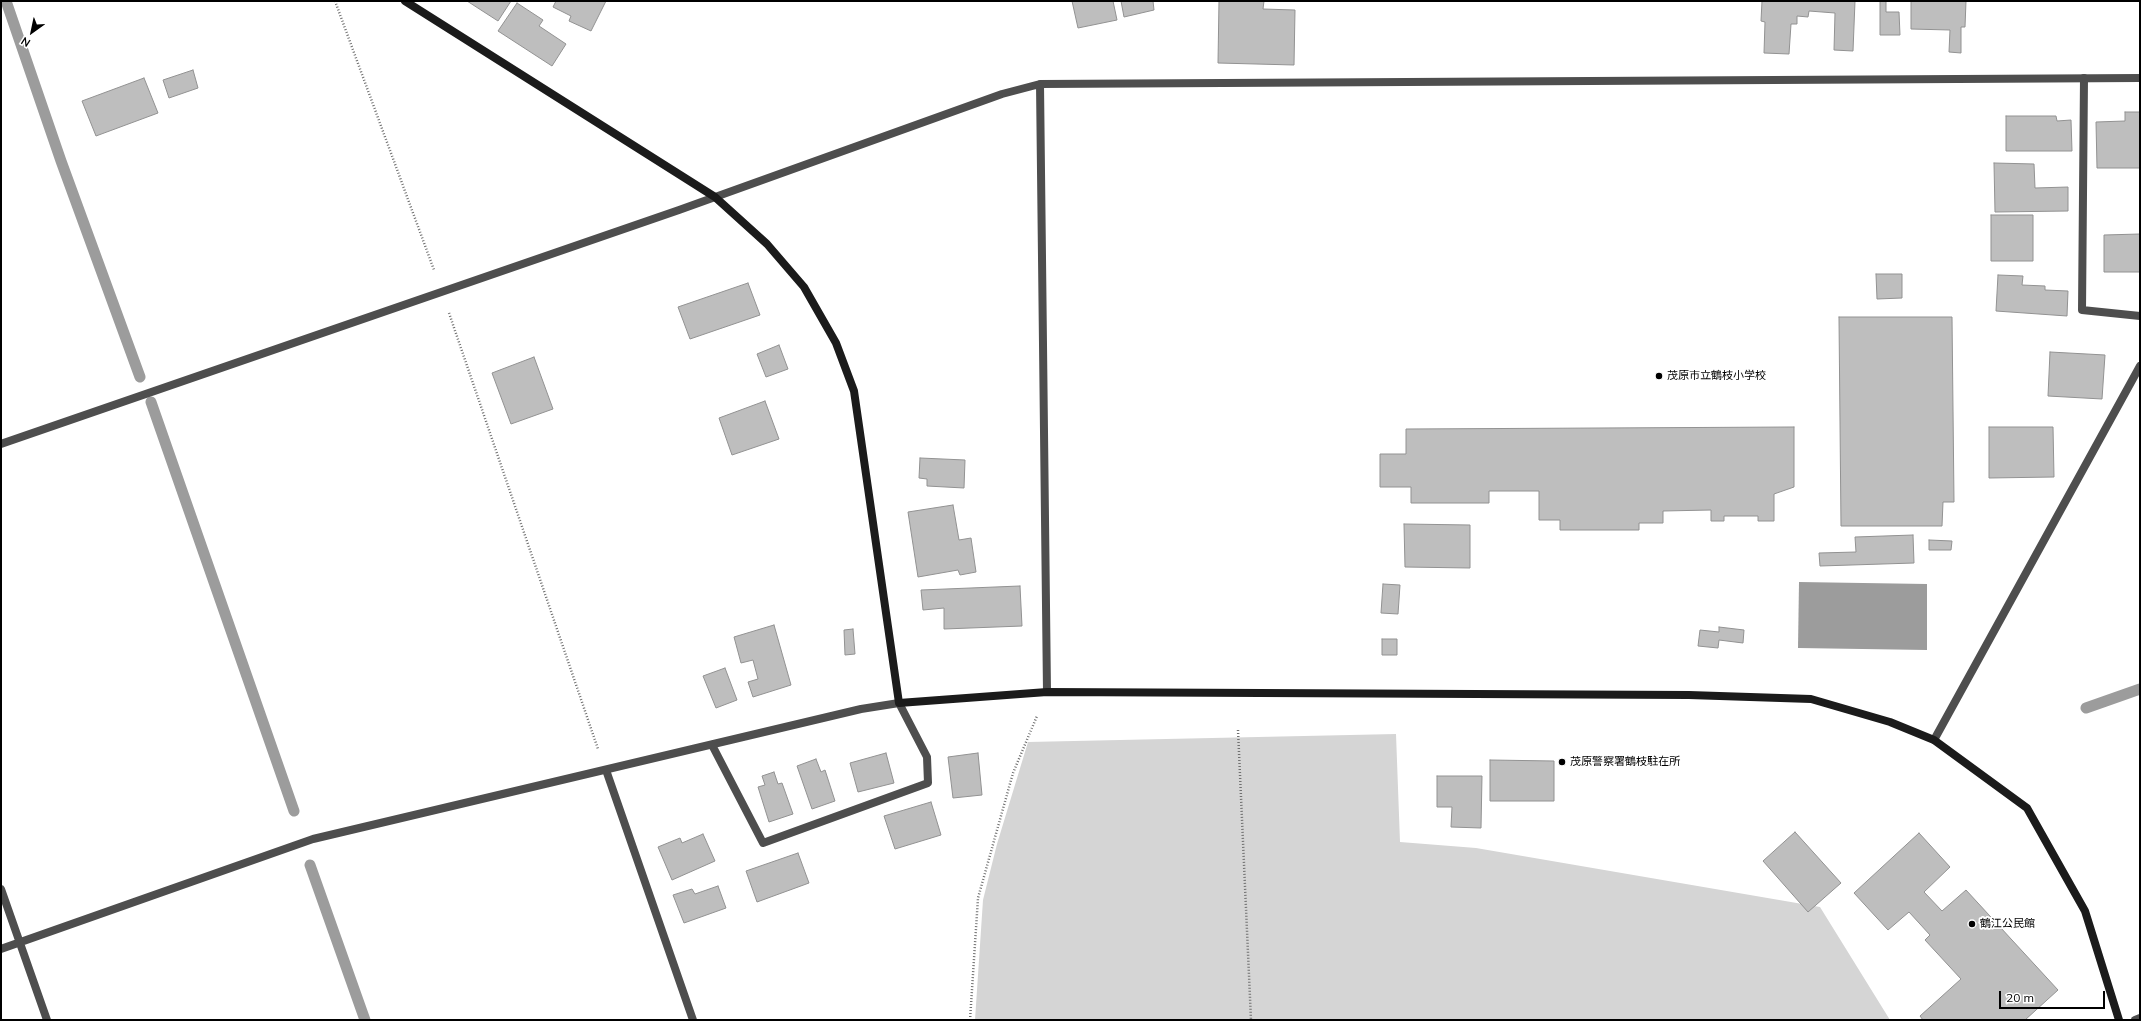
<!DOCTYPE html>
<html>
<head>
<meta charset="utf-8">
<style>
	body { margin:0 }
	#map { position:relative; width:2141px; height:1021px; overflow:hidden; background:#fff; font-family:Mulish,sans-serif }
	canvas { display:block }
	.frame { position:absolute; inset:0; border:2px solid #000; pointer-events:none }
	.north { position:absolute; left:12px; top:12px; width:40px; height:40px; -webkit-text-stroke:3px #fff; paint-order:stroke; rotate:213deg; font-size:11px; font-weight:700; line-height:16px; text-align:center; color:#000 }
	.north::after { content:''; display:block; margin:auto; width:14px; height:18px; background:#000; clip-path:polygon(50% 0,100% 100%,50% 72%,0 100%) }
	.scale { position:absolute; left:1999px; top:991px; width:106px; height:18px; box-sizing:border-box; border:2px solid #000; border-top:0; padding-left:5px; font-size:12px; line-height:14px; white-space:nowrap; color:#000; -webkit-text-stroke:3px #fff; paint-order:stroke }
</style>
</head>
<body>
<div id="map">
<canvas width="2141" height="1021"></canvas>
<div class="frame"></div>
<div class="north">N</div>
<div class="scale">20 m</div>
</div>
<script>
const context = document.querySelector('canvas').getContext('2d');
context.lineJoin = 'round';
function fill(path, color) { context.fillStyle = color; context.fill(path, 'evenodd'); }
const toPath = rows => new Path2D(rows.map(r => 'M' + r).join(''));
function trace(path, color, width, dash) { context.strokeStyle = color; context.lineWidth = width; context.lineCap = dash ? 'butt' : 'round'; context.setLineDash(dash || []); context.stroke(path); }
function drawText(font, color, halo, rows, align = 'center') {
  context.font = font + ' Mulish,"Noto Sans JP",sans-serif'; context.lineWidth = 3.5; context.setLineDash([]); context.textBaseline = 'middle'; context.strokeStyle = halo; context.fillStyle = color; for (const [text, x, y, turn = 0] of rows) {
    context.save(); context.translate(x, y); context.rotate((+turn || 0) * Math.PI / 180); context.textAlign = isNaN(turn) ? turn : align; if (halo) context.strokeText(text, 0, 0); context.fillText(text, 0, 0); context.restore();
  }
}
fill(toPath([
	[1396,734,1400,842,1476,848,1820,907,1890,1020,975,1020,983,900,997,844,1028,742]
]), '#d5d5d5');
fill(toPath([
	[1799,582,1927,584,1927,650,1798,648]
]), '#9c9c9c');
trace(toPath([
	[6,1,61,161,140,377],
	[151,402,294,811],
	[2086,708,2140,689],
	[310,865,365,1020]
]), '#9c9c9c', 11);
const building = toPath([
	[467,1,511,1,498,21,467,1],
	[556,1,606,1,591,31,569,21,571,16,553,7,556,1],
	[1072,1,1113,1,1117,20,1078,28,1072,1],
	[1121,1,1153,1,1154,10,1124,17,1121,1],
	[1219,1,1264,1,1263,9,1295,10,1294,65,1218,63,1219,1],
	[1762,1,1855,1,1853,51,1834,50,1835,13,1809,11,1808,17,1797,16,1797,24,1791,24,1789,54,1764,53,1765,22,1761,21,1762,1],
	[1880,1,1886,1,1886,12,1899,12,1900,35,1880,35,1880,1],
	[1904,1,1966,1,1965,27,1961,27,1961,53,1949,52,1950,30,1911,29,1911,1,1904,1],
	[517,3,543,20,539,26,566,44,552,66,498,31,517,3],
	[193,70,198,88,169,98,163,80,193,70],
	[144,78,158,113,96,136,82,101,144,78],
	[2125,112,2140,112,2140,168,2097,168,2096,122,2125,121,2125,112],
	[2006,116,2056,116,2057,121,2071,120,2072,151,2006,151,2006,116],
	[1994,163,2034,164,2035,188,2068,187,2068,211,1995,212,1994,163],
	[1991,215,2033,215,2033,261,1991,261,1991,215],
	[2140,234,2140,272,2104,272,2104,235,2140,234],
	[1876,274,1902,274,1902,298,1877,299,1876,274],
	[1998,275,2023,276,2022,285,2045,286,2045,290,2068,291,2067,316,1996,311,1998,275],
	[748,283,760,315,690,339,678,307,748,283],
	[1839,317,1952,317,1954,502,1943,502,1942,526,1841,526,1839,317],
	[779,345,788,369,766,377,757,354,779,345],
	[2050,352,2105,355,2102,399,2048,396,2050,352],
	[534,357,553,409,511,424,492,373,534,357],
	[765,401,779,439,732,455,719,418,765,401],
	[1794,427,1794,487,1774,494,1774,521,1758,521,1758,516,1724,516,1724,521,1711,521,1711,510,1663,511,1663,523,1639,523,1639,530,1560,530,1560,520,1539,520,1539,491,1489,491,1489,503,1411,503,1411,487,1380,487,1380,454,1406,454,1406,429,1794,427],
	[1989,427,2053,427,2054,477,1989,478,1989,427],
	[920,458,965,460,964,488,927,486,927,479,919,478,920,458],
	[953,505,959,540,971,538,976,572,960,575,958,570,918,577,908,512,953,505],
	[1404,524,1470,525,1470,568,1405,567,1404,524],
	[1913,535,1914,563,1820,566,1819,553,1856,552,1855,537,1913,535],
	[1929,540,1952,541,1951,550,1929,550,1929,540],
	[1383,584,1400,585,1398,614,1381,613,1383,584],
	[1020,586,1022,626,944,629,944,608,923,610,921,590,1020,586],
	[774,625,791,685,753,697,748,682,758,679,753,660,741,663,734,637,774,625],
	[1719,627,1744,630,1743,643,1719,640,1718,648,1698,646,1700,630,1719,632,1719,627],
	[853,629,855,654,845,655,844,630,853,629],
	[1382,639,1397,639,1397,655,1382,655,1382,639],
	[725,668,737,700,716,708,703,676,725,668],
	[886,753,894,783,858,792,850,763,886,753],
	[978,753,982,795,953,798,948,757,978,753],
	[816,759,821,772,825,770,835,801,812,809,797,766,816,759],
	[1490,760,1554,761,1554,801,1490,801,1490,760],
	[774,772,778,784,782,783,793,814,769,822,758,787,765,785,762,776,774,772],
	[1437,776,1482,776,1481,828,1451,827,1452,807,1437,807,1437,776],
	[931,802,941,835,895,849,884,816,931,802],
	[1795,832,1841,883,1808,912,1763,861,1795,832],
	[1919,833,1950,867,1924,892,1942,911,1966,890,2058,990,2025,1020,1923,1020,1920,1016,1961,979,1925,940,1930,935,1909,912,1888,930,1854,893,1919,833],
	[703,834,715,861,672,880,658,847,680,838,682,843,703,834],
	[798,853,809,883,757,902,746,871,798,853],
	[718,886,726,908,684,923,673,895,692,889,695,894,718,886]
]);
fill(building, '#bebebe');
trace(building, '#929292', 1);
trace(toPath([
	[335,1,434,270],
	[449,313,598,749],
	[1238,730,1251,1020],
	[970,1020,978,898,1013,773,1037,716]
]), '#707070', 2.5, [1, 2]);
trace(toPath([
	[2084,78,2082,310,2140,316],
	[712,745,763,843,928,783,927,757,899,703]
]), '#4e4e4e', 8);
trace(toPath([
	[1040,84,1047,692],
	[1,444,679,210,1002,94,1040,84,2140,78],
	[606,770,693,1020],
	[2135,1020,2140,1018]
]), '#4e4e4e', 8);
trace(toPath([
	[1934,740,2140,366],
	[1,889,47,1020],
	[1,949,313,839,861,709,899,703]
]), '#4e4e4e', 8);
trace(toPath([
	[405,1,715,197,767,244,804,287,836,343,854,391,899,703,1047,692,1689,695,1811,699,1890,722,1934,740,2027,808,2085,911,2119,1020]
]), '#1b1b1b', 8);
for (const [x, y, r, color] of [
	[1659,376,4,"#000"],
	[1562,762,4,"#000"],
	[1972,924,4,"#000"]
]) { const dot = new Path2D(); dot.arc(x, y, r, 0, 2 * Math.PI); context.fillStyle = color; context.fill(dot); trace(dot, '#fff', 1.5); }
drawText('11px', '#000', '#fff', [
	["茂原市立鶴枝小学校",1667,376],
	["茂原警察署鶴枝駐在所",1570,762],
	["鶴江公民館",1980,924]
], 'left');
</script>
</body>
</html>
